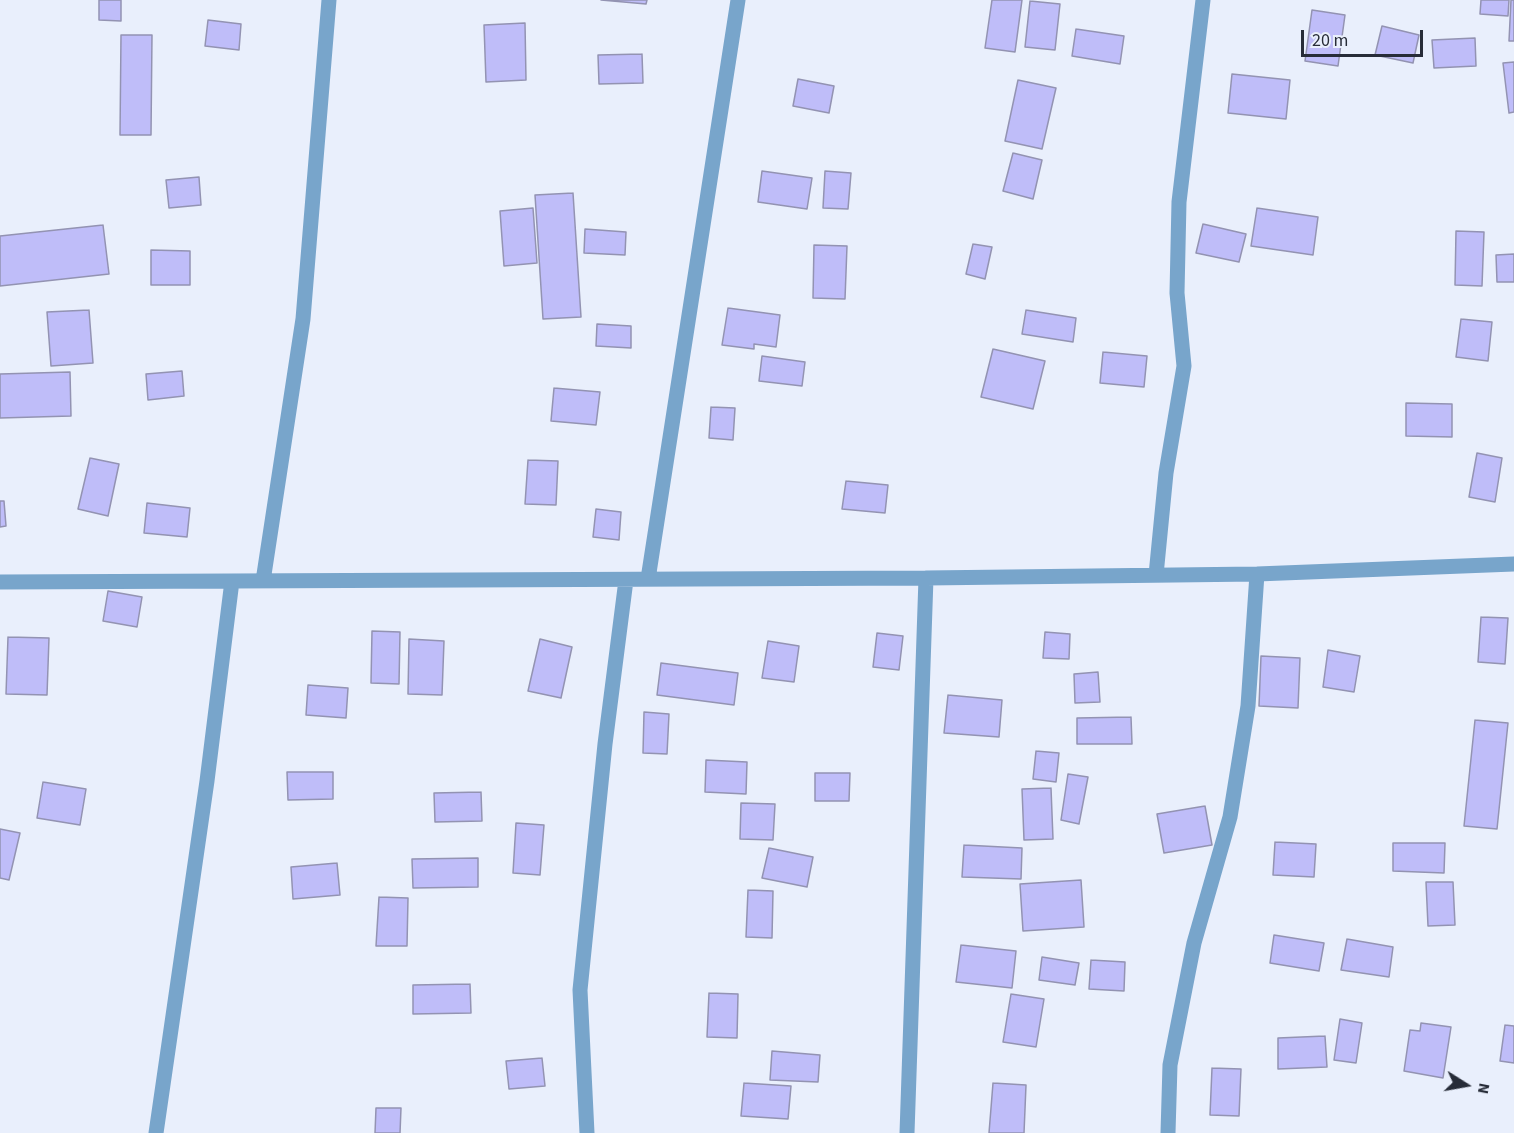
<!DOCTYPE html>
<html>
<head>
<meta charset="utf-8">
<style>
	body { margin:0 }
	#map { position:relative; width:1514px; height:1133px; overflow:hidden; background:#e9effc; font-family:"Source Sans 3",sans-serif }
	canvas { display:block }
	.north { position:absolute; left:1436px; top:1055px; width:60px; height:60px; -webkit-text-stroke:4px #e9effc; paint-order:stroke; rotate:101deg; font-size:16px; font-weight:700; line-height:24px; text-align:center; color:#272c38 }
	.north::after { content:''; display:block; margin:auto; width:21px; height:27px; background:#272c38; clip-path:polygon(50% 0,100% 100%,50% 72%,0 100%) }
	.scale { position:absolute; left:1301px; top:30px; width:122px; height:27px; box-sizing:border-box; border:3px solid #272c38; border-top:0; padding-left:8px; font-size:18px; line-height:21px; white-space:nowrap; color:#272c38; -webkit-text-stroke:4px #e9effc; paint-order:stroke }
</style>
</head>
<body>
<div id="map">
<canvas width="1514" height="1133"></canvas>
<div class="north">N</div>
<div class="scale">20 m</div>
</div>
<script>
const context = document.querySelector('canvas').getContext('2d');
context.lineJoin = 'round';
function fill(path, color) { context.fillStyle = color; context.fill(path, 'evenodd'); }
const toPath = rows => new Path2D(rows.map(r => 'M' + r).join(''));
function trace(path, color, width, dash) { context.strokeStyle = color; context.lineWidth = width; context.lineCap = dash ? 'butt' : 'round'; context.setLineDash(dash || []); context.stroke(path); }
const building = toPath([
	[99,0,121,0,121,21,99,20,99,0],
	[601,0,647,0,646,4,601,0],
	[992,0,1022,0,1015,52,985,48,992,0],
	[1481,0,1509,0,1508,16,1480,14,1481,0],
	[1511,0,1514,0,1514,41,1509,41,1511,0],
	[1030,1,1060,4,1055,50,1025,47,1030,1],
	[1312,10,1345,15,1338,66,1305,61,1312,10],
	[208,20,241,24,239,50,205,46,208,20],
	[525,23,526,80,486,82,484,25,525,23],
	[1382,26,1419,35,1413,63,1375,55,1382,26],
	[1076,29,1124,36,1120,64,1072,56,1076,29],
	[121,35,152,35,151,135,120,135,121,35],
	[1475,38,1476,66,1434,68,1432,40,1475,38],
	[642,54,643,83,599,84,598,55,642,54],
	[1514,62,1514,112,1509,113,1503,63,1514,62],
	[1232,74,1290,80,1286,119,1228,113,1232,74],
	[798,79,834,86,829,113,793,106,798,79],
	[1018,80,1056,88,1042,149,1005,141,1018,80],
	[1013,153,1042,160,1033,199,1003,191,1013,153],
	[762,171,812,178,807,209,758,202,762,171],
	[825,171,851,173,848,209,823,208,825,171],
	[199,177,201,205,169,208,166,180,199,177],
	[573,193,581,317,543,319,535,195,573,193],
	[533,208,537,263,504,266,500,211,533,208],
	[1257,208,1318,217,1313,255,1251,246,1257,208],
	[1203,224,1246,234,1239,262,1196,253,1203,224],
	[103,225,109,274,0,286,0,236,103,225],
	[585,229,626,232,625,255,584,253,585,229],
	[1456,231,1484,232,1482,286,1455,285,1456,231],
	[973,244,992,247,985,279,966,274,973,244],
	[814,245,847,246,845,299,813,298,814,245],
	[151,250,190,251,190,285,151,285,151,250],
	[1514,254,1514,282,1497,282,1496,255,1514,254],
	[728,308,780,315,776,347,754,344,754,349,722,345,728,308],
	[89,310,93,363,51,366,47,312,89,310],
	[1026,310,1076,318,1073,342,1022,334,1026,310],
	[1461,319,1492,322,1488,361,1456,357,1461,319],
	[597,324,631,326,631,348,596,346,597,324],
	[993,349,1045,361,1033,409,981,397,993,349],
	[1103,352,1147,356,1144,387,1100,383,1103,352],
	[762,356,805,362,802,386,759,381,762,356],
	[182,371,184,396,148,400,146,374,182,371],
	[70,372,71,416,0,418,0,374,70,372],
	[554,388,600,392,596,425,551,421,554,388],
	[1406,403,1452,404,1452,437,1406,436,1406,403],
	[711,407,735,408,733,440,709,438,711,407],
	[1477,453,1502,458,1495,502,1469,497,1477,453],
	[90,458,119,464,108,516,78,509,90,458],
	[528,460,558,461,556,505,525,504,528,460],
	[846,481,888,485,885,513,842,509,846,481],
	[0,501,4,501,6,526,0,527,0,501],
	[147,503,190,508,187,537,144,533,147,503],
	[596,509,621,512,619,540,593,537,596,509],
	[108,591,142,597,137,627,103,621,108,591],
	[1481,617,1508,618,1505,664,1478,662,1481,617],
	[372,631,400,632,399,684,371,683,372,631],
	[1045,632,1070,634,1069,659,1043,658,1045,632],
	[877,633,903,636,899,670,873,667,877,633],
	[8,637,49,638,47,695,6,694,8,637],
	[409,639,444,641,442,695,408,694,409,639],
	[540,639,572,647,561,698,528,691,540,639],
	[768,641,799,646,794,682,762,678,768,641],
	[1328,650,1360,656,1354,692,1323,687,1328,650],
	[1261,656,1300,658,1298,708,1259,706,1261,656],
	[661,663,738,673,734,705,657,695,661,663],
	[1098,672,1100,702,1075,703,1074,674,1098,672],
	[308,685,348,688,346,718,306,715,308,685],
	[948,695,1002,700,999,737,944,733,948,695],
	[644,712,669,714,667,754,643,753,644,712],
	[1131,717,1132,744,1077,744,1077,718,1131,717],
	[1475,720,1508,723,1497,829,1464,826,1475,720],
	[1036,751,1059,753,1056,782,1033,779,1036,751],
	[706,760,747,762,746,794,705,792,706,760],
	[287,772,333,772,333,799,288,800,287,772],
	[815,773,850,773,849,801,815,801,815,773],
	[1068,774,1088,777,1079,824,1061,820,1068,774],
	[43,782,86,789,80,825,37,818,43,782],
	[1051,788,1053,839,1024,840,1022,789,1051,788],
	[481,792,482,821,435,822,434,793,481,792],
	[741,803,775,804,773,840,740,839,741,803],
	[1205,806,1212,845,1164,853,1157,814,1205,806],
	[516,823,544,825,540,875,513,873,516,823],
	[0,829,20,833,9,880,0,878,0,829],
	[1275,842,1316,844,1314,877,1273,875,1275,842],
	[1393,843,1445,843,1444,873,1393,871,1393,843],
	[964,845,1022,848,1021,879,962,877,964,845],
	[769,848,813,857,807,887,762,878,769,848],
	[478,858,478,887,413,888,412,859,478,858],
	[337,863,340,895,293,899,291,867,337,863],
	[1081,880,1084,927,1023,931,1020,884,1081,880],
	[1426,882,1453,882,1455,925,1428,926,1426,882],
	[748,890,773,891,772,938,746,937,748,890],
	[379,897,408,898,407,946,376,946,379,897],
	[1274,935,1324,943,1319,971,1270,963,1274,935],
	[1347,939,1393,947,1389,977,1341,970,1347,939],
	[961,945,1016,951,1012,988,956,982,961,945],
	[1042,957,1079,963,1075,985,1039,980,1042,957],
	[1091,960,1125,962,1124,991,1089,989,1091,960],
	[470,984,471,1013,413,1014,413,985,470,984],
	[709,993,738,994,737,1038,707,1037,709,993],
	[1011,994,1044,999,1036,1047,1003,1042,1011,994],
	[1340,1019,1362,1023,1356,1063,1334,1060,1340,1019],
	[1421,1023,1451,1027,1443,1078,1404,1071,1410,1030,1420,1031,1421,1023],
	[1505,1025,1514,1026,1514,1063,1500,1061,1505,1025],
	[1325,1036,1327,1067,1278,1069,1278,1038,1325,1036],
	[772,1051,820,1055,818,1082,770,1080,772,1051],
	[542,1058,545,1086,509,1089,506,1061,542,1058],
	[1212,1068,1241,1069,1239,1116,1210,1115,1212,1068],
	[744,1083,791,1086,788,1119,741,1116,744,1083],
	[993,1083,1026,1085,1024,1133,989,1133,993,1083],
	[376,1108,401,1108,400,1133,375,1133,376,1108]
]);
fill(building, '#bfbdf9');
trace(building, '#9393b2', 1.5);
trace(toPath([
	[1156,575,1166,473,1184,366,1177,293,1179,202,1203,0],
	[648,579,738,0],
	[263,581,303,319,329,0],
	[0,582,926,578,1257,574,1514,564],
	[156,1133,207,781,232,581],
	[587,1133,580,990,605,744,626,580],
	[907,1133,926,578],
	[1168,1133,1170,1065,1194,943,1230,817,1248,706,1257,574]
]), '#78a5cb', 15);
</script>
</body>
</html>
